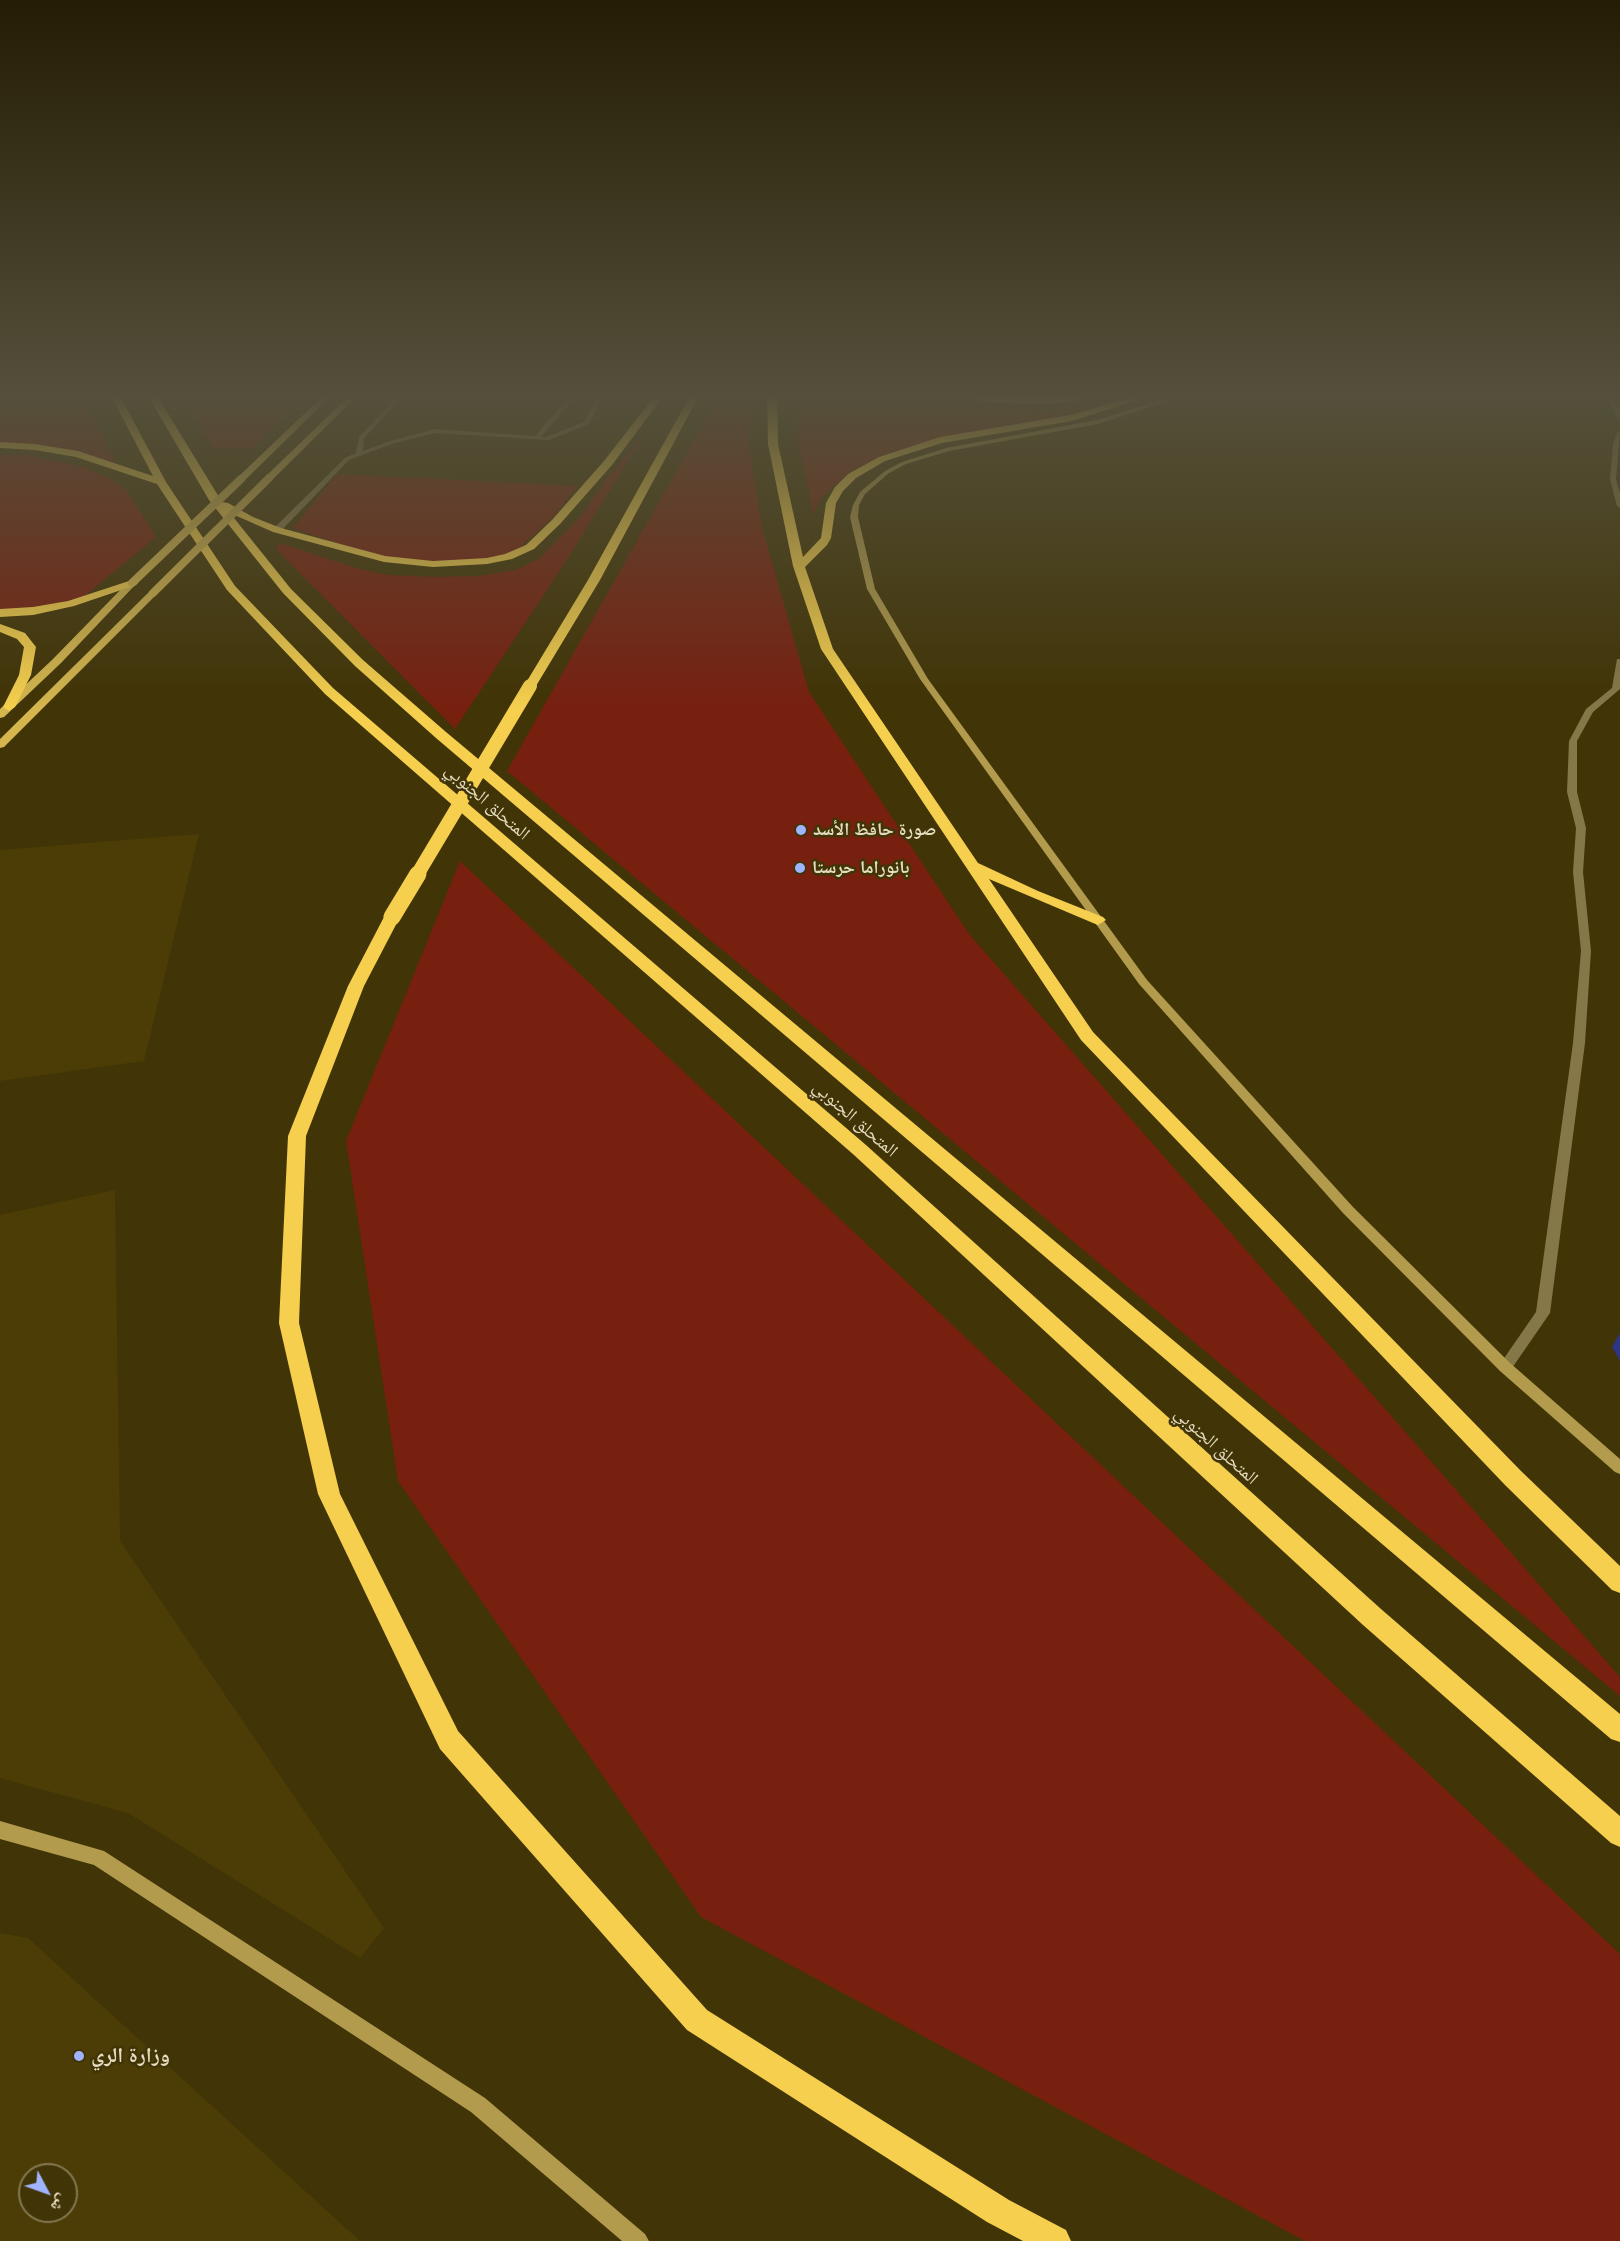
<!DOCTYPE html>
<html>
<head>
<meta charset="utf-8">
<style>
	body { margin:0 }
	#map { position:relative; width:1620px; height:2241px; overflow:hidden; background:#413406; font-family:"PT Serif","Noto Naskh Arabic",serif }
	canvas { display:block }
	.north { position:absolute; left:18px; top:2163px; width:60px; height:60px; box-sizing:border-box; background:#413406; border:2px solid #837750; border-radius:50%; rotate:131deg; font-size:16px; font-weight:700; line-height:24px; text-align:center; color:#e5dcbf }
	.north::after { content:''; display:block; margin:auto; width:21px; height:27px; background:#a0b3fd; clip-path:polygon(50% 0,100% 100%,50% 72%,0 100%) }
</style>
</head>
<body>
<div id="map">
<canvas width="1620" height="2241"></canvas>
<div class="north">ش</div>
</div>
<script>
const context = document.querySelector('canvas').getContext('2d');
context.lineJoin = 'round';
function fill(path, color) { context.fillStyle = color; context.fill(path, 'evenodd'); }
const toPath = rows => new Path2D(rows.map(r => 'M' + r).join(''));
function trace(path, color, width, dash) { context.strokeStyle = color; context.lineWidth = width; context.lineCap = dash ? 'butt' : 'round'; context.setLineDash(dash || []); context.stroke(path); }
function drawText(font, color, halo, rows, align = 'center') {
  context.font = font + ' "PT Serif","Noto Naskh Arabic",serif'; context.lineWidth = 5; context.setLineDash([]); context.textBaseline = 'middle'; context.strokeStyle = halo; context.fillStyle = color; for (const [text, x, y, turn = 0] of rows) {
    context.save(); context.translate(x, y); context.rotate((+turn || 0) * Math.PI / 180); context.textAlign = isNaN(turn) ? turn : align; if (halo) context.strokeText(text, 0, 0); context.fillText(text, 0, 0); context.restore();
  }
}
fill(toPath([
	[199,834,144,1061,0,1081,0,850],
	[115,1190,120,1541,384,1928,360,1958,128,1813,0,1778,0,1215],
	[0,1933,28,1938,360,2241,0,2241],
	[30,2175,66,2175,66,2211,30,2211]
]), '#4c3d06');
fill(toPath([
	[17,394,81,394,118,467,72,454,0,446,0,403],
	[178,394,309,394,253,448,214,448],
	[720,394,752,394,749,445,762,527,809,692,969,934,1620,1677,1620,1696,507,771],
	[799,394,920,394,1002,408,1044,410,1083,407,1136,394,1153,394,1131,403,1090,413,941,439,888,453,849,472,821,498,814,515,798,443],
	[647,431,566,561,455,729,276,549,280,543,356,568,388,575,435,577,478,576,515,570,539,559,580,517,609,476],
	[0,455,25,455,57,461,85,467,110,479,126,489,156,537,82,598,57,607,0,614],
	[337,474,578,486,554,516,517,550,500,559,432,563,376,556,293,528],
	[460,861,1620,1954,1620,2241,1305,2241,701,1917,398,1481,346,1141]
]), '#772010');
fill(toPath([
	[401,394,409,394,398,402,364,438,363,451,387,442,435,429,535,436,571,394,578,394,541,437,546,437,584,422,599,394,605,394,589,424,549,440,435,433,391,444,349,460,280,532,274,532,274,528,345,458,356,453,359,437,394,400,401,394]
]), '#857748');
fill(toPath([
	[1604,394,1610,394,1620,412,1620,420,1617,418,1604,394],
	[1620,431,1616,479,1620,493,1620,508,1617,506,1610,479,1613,444,1617,433,1620,431],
	[1617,659,1620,659,1620,689,1593,712,1577,741,1577,792,1586,828,1583,872,1591,951,1585,1043,1550,1313,1510,1371,1505,1373,1500,1371,1498,1367,1536,1312,1573,1043,1581,951,1573,872,1576,828,1567,792,1569,741,1586,709,1612,688,1617,659]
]), '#857748');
fill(toPath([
	[1179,394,1190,394,1098,424,949,451,906,464,889,473,865,494,859,505,858,517,875,589,928,679,1147,980,1353,1207,1510,1363,1620,1459,1620,1474,1615,1472,1500,1371,1343,1213,1139,984,920,679,867,589,850,517,853,505,860,492,885,471,902,462,946,448,1097,420,1179,394],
	[0,1821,104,1851,485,2098,645,2234,649,2241,622,2241,471,2112,94,1865,0,1839,0,1821]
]), '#b29b4d');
fill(toPath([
	[325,394,333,394,244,481,238,481,238,477,325,394],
	[351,394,359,394,272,480,266,480,266,476,351,394],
	[129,581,137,583,61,663,4,717,0,718,0,709,53,659,129,581],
	[150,591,158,593,4,747,0,748,0,739,150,591]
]), '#d5b64e');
fill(toPath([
	[0,394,8,394,0,399,0,394],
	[110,394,119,394,166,482,235,586,333,688,866,1145,1381,1609,1620,1816,1620,1847,1611,1843,1363,1625,854,1155,325,694,227,590,157,484,76,457,35,450,0,448,0,442,35,444,78,451,153,476,110,394],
	[147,394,156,394,222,502,228,503,253,517,281,528,385,556,433,561,487,558,505,554,526,545,552,520,604,461,656,394,665,394,612,465,560,524,534,549,512,559,487,564,433,567,384,562,273,532,230,513,291,589,363,660,446,732,1620,1714,1620,1742,1611,1739,436,738,355,666,283,593,209,500,147,394],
	[691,394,700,394,600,580,536,686,534,689,526,689,524,686,588,580,691,394],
	[767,394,777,394,778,444,803,557,821,538,826,503,835,487,848,474,879,457,940,437,1071,415,1142,394,1157,394,1072,421,942,443,885,461,856,478,843,491,836,503,831,538,827,545,805,567,833,649,978,863,1038,891,1103,917,1106,920,1098,925,1093,923,989,879,1093,1032,1521,1471,1620,1566,1620,1593,1612,1590,1505,1485,1081,1040,821,649,793,566,768,444,767,394],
	[947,394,1042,398,1102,394,1070,402,1042,404,985,402,947,394],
	[132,580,138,583,136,585,74,606,33,615,0,617,0,609,33,607,68,601,132,580],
	[0,624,25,633,36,647,31,675,15,707,9,711,3,707,19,675,24,647,17,639,0,632,0,624],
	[392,912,400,917,364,986,306,1136,299,1323,340,1494,458,1731,707,2010,1009,2200,1066,2230,1071,2241,1023,2241,987,2222,687,2030,440,1749,318,1494,279,1323,288,1136,348,986,384,917,392,912]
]), '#f5cf4d');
trace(toPath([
	[132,583,241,479],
	[153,593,269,478]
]), '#d5b64e', 8);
trace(toPath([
	[417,875,530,686]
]), '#f5cf4d', 14);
trace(toPath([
	[392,917,418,874]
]), '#f5cf4d', 17);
fill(toPath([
	[1620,1333,1620,1361,1612,1347]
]), '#2c3685');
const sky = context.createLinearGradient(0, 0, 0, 708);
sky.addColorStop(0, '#241d03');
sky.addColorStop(0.56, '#54503b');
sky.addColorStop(1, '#54503b00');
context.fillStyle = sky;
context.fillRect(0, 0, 1620, 708);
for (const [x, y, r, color] of [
	[801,830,6,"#a0b3fd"],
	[800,868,6,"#a0b3fd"],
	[79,2056,6,"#a0b3fd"]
]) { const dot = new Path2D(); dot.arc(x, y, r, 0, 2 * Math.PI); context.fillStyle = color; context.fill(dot); trace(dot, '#413406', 2); }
drawText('18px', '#e5dcbf', '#413406', [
	["المتحلق الجنوبي",487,802,41],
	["المتحلق الجنوبي",855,1119,41],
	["المتحلق الجنوبي",1216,1446,42]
]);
drawText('bold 18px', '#e5dcbf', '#413406', [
	["صورة حافظ الأسد",813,830],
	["بانوراما حرستا",812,868]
], 'left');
drawText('bold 21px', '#e5dcbf', '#413406', [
	["وزارة الري",91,2056]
], 'left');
</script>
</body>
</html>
